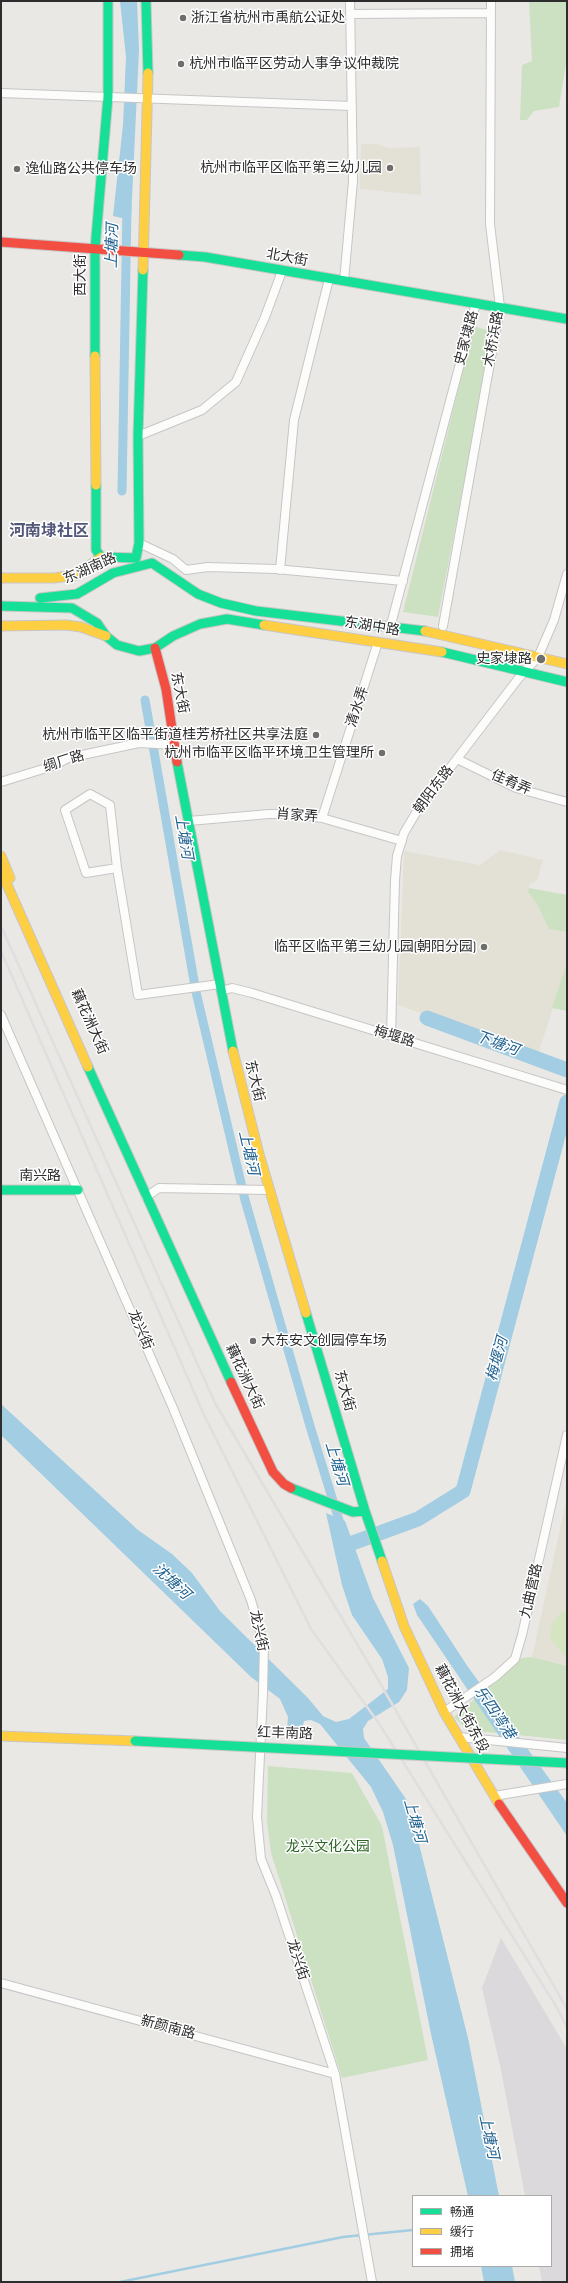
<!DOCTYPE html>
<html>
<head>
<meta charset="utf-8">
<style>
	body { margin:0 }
	#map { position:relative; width:568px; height:2283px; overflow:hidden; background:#eae8e5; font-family:"Sofia Sans Condensed","Noto Sans SC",sans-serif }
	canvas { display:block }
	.frame { position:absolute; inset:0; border:2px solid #2d2d2d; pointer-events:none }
	.legend { position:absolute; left:412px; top:2195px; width:140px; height:72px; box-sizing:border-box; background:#fff; border:1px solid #ababab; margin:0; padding:5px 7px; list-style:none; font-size:12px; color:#2d2d2d }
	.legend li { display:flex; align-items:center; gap:8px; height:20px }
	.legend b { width:20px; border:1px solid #ababab }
</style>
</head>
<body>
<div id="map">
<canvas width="568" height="2283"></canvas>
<div class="frame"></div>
<ul class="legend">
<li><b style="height:5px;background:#16e098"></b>畅通</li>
<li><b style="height:5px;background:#ffcf43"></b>缓行</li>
<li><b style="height:5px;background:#f24e42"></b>拥堵</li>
</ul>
</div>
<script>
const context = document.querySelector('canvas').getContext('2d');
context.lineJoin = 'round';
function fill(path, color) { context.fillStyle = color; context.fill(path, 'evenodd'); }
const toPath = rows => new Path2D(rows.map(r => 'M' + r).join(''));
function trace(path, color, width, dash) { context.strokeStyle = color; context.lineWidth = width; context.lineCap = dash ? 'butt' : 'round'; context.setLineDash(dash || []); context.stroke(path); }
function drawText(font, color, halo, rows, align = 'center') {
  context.font = font + ' "Sofia Sans Condensed","Noto Sans SC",sans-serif'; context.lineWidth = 3; context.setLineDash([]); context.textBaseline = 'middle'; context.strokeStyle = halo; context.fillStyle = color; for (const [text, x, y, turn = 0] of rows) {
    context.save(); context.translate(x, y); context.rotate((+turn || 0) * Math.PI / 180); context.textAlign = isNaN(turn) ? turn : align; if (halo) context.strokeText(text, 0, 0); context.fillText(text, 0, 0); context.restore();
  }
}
fill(toPath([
	[501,1938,567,2049,567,2282,542,2282,539,2266,551,2266,551,2196,525,2196,501,2070,482,1988]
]), '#dbd9db');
fill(toPath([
	[361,144,377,144,389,148,420,147,421,195,360,189],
	[500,850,543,860,537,881,530,884,528,892,537,904,549,929,567,932,567,962,538,1055,398,1005,404,851,480,865],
	[567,1497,567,1666,532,1657]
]), '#e3e0d5');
fill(toPath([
	[529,1,567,1,567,57,559,107,534,111,527,120,520,120,522,65,532,61],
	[474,326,493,332,438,617,403,612],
	[529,888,567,895,567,932,549,929,537,904,528,892],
	[567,962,567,1011,552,1008],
	[532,1657,567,1666,567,1740,467,1730,454,1717,521,1658],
	[268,1766,352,1773,382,1826,428,2060,342,2078,271,1853,267,1822]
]), '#cce1c2');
fill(toPath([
	[567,1610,567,1658,550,1639,552,1623,562,1612]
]), '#d5e5c1');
fill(toPath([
	[120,1,137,1,139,50,131,220,113,216,123,125,126,57],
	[1,1404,138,1530,172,1554,192,1573,220,1611,308,1698,323,1716,336,1722,349,1719,388,1689,388,1677,382,1659,352,1615,342,1585,326,1513,345,1521,373,1598,409,1668,407,1690,399,1702,368,1721,363,1729,364,1738,406,1799,419,1844,468,2038,499,2196,468,2196,431,2034,393,1845,383,1812,371,1787,320,1724,311,1720,304,1721,302,1730,287,1730,288,1717,280,1699,251,1677,1,1435],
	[420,1599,428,1606,468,1667,567,1803,567,1836,417,1615,413,1604],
	[481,2266,512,2266,515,2282,484,2282]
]), '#a2cde2');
trace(toPath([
	[120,2282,343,2237,413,2230]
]), '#a2cde2', 2.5);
trace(toPath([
	[122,491,127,207],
	[145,700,196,992,245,1200,310,1426,342,1530]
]), '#a2cde2', 9);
trace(toPath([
	[427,1018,567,1070],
	[347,1545,418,1519,463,1491,567,1102]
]), '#a2cde2', 15);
const street = toPath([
	[350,14,491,13],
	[1,93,352,106],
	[344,281,353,181,350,1],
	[138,436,202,410,236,382,265,317,282,271],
	[139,543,173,559,186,570,208,567,276,569,403,581],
	[280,570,294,420,329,279],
	[443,626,500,307,490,224,491,1],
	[390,628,476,303],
	[457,759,516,788,567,802],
	[1,782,53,766,68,758,139,743,175,745],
	[322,818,378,642],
	[189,821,269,814,297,814,322,818,402,841],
	[117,868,86,873,65,810,90,794,110,805,117,868,138,995,220,984],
	[221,991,232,988,252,993,567,1090],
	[1,1015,173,1408,251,1600,264,1645,263,1693,257,1817,261,1859,276,1896,335,2074,372,2282],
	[391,1036,395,880,397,856,404,833,417,811,518,679,538,657,554,620,567,574],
	[146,1197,159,1188,270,1190],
	[444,1712,495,1677,515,1659,522,1635,567,1435],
	[459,1737,567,1748],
	[494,1796,567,1784],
	[1,1983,335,2074]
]);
const fast = toPath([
	[146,1,148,73],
	[179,255,205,257,567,319],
	[95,356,95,249,108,97,108,1],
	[96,485,96,550,101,557,136,558,139,543,138,436,143,270],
	[40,598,77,594,113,573,152,563,198,594,221,603,256,611,425,631],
	[1,606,72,608,97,623,106,636,117,645,139,651,155,648,173,636,200,624,227,619,264,625],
	[442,652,567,682],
	[177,762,233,1051],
	[88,1067,231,1382],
	[1,1190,78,1190],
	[306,1313,365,1511,382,1561],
	[291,1488,353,1512,365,1511]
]);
const slow = toPath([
	[143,270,148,73],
	[95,356,96,485],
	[1,578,54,578,77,575,101,557],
	[264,625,442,652],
	[1,626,66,625,81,627,106,636],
	[425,631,567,664],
	[1,856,10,878],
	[1,871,88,1067],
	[233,1051,259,1154,306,1313],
	[382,1561,404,1626,444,1712,499,1804],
	[1,1736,135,1741]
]);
const jam = toPath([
	[1,242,179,255],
	[155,648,166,689,177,762],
	[231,1382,273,1472,284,1484,291,1488],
	[499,1804,567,1903]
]);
trace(street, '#c7c6c7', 10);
trace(fast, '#c7c6c7', 11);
trace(slow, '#c7c6c7', 11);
trace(jam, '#c7c6c7', 11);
trace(street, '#fcfcfb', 8);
trace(fast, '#16e098', 9);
trace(slow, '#ffcf43', 9);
trace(jam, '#f24e42', 9);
trace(toPath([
	[1,926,215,1403,376,1676,567,2009],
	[1,951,204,1415,311,1629,380,1725,556,2006,567,2027]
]), '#dfdfe0', 2.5);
const fastBridge = toPath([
	[135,1741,567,1763]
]);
trace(fastBridge, '#c7c6c7', 11, []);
trace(fastBridge, '#16e098', 9);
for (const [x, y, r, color] of [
	[183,18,4,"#6f6e6d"],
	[181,64,4,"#6f6e6d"],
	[390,168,4,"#6f6e6d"],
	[17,169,4,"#6f6e6d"],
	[541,659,5,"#6f6e6d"],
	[316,735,4,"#6f6e6d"],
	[382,753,4,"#6f6e6d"],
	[484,947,4,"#6f6e6d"],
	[253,1341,4,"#6f6e6d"]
]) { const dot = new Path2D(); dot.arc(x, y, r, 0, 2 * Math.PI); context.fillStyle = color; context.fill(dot); trace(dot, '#fff', 1.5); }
drawText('14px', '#2d2d2d', '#fff', [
	["浙江省杭州市禹航公证处",191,18,"left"],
	["杭州市临平区劳动人事争议仲裁院",189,64,"left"],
	["杭州市临平区临平第三幼儿园",382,168],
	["逸仙路公共停车场",25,169,"left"],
	["史家埭路",532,659],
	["杭州市临平区临平街道桂芳桥社区共享法庭",308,735],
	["杭州市临平区临平环境卫生管理所",374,753],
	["临平区临平第三幼儿园(朝阳分园)",476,947],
	["大东安文创园停车场",261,1341,"left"]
], 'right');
drawText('14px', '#2d2d2d', '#fff', [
	["北大街",287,258,10],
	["西大街",81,275,-90],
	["史家埭路",467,338,-75],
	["木桥浜路",494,339,-80],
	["东湖南路",90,569,-24],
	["东湖中路",372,627,9],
	["东大街",179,693,79],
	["清水弄",358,707,-72],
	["绸厂路",64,762,-18],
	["佳肴弄",511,783,23],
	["朝阳东路",434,790,-53],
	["肖家弄",297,816,5],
	["藕花洲大街",89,1022,66],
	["梅堰路",394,1037,17],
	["东大街",254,1081,76],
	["南兴路",40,1176],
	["龙兴街",140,1330,67],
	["藕花洲大街",244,1377,65],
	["东大街",344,1391,74],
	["九曲营路",532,1591,-77],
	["龙兴街",258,1631,78],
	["藕花洲大街东段",461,1709,62],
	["红丰南路",285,1734,2],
	["龙兴街",297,1960,72],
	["新颜南路",168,2028,15]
]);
drawText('14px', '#2d6325', '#fff', [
	["龙兴文化公园",328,1847]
]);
drawText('italic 15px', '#1f6190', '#fff', [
	["上塘河",113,246,-89],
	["上塘河",183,837,80],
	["下塘河",497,1044,20],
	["上塘河",248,1153,77],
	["梅堰河",498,1359,-75],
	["上塘河",336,1464,73],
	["沈塘河",171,1582,43],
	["乐四湾港",494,1713,56],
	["上塘河",414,1821,74],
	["上塘河",488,2137,78]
]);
drawText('bold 16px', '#535779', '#fff', [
	["河南埭社区",49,532]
]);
</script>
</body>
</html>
